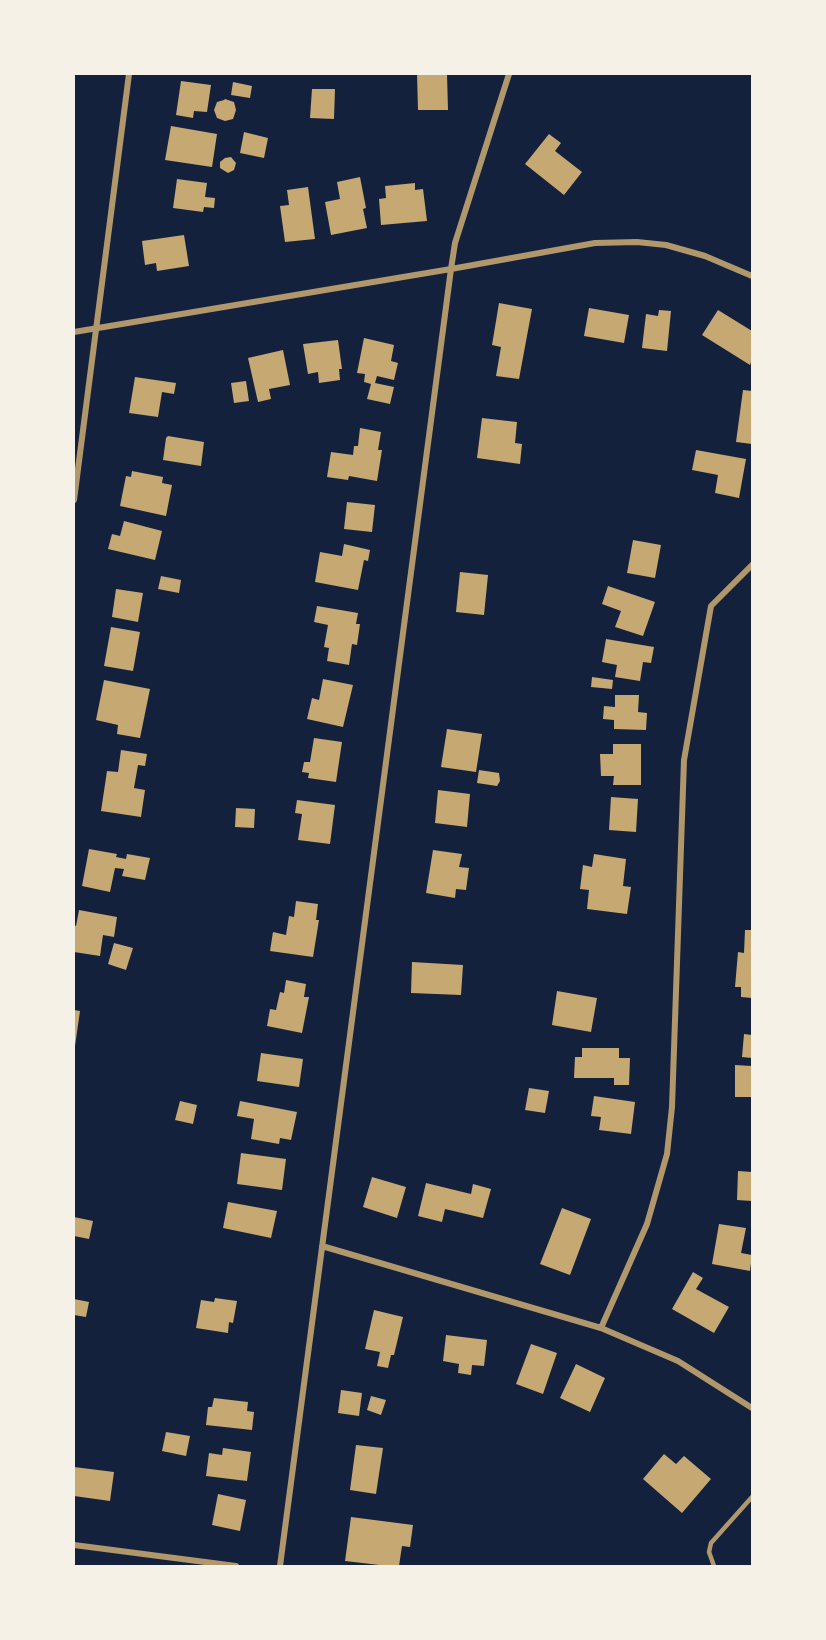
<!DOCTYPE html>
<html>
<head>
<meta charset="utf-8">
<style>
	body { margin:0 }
	#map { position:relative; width:826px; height:1640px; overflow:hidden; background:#14213d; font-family:"IBM Plex Serif",serif }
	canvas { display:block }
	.frame { position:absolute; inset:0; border:75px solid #f6f1e7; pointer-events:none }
</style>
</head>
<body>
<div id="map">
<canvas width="826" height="1640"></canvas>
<div class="frame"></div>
</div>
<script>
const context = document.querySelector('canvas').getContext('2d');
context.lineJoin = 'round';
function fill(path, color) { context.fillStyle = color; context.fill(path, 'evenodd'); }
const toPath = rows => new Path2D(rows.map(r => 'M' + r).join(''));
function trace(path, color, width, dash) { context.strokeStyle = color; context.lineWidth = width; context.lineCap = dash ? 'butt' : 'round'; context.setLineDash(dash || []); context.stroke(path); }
fill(toPath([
	[417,74,447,74,448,110,418,110],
	[181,81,211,85,207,112,194,111,193,118,176,115],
	[233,82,252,86,250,98,231,95],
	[312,89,335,89,334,119,310,118],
	[225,99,234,102,236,110,233,119,225,121,217,118,214,110,217,102,224,100],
	[171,126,217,134,212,167,165,160],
	[244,132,268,138,264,158,240,153],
	[549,134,561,143,555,151,582,172,564,195,525,164],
	[231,157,236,163,234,170,228,173,220,168,220,162,225,158],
	[360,177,366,208,363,209,367,228,331,235,325,202,340,199,337,182],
	[177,179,207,183,205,197,215,198,214,208,204,207,203,212,173,208],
	[415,183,415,190,423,189,427,221,381,225,379,199,386,198,385,186],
	[308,187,315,239,285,242,280,206,289,205,287,190],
	[184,235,189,266,157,271,156,263,145,265,142,241],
	[499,303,532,309,519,379,496,376,501,347,492,345],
	[589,308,629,315,624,343,584,336],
	[659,310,671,311,667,351,642,348,646,314,658,316],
	[718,310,752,331,752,360,750,365,702,335],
	[364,338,394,345,391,361,398,363,394,380,377,376,375,383,394,387,390,404,367,399,371,384,364,382,365,374,357,373],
	[338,340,342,369,339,369,340,380,319,383,318,372,308,374,303,344],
	[283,350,290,385,269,389,271,399,258,402,248,358],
	[135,377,176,383,174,394,162,392,158,417,129,413],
	[246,381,249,401,234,403,231,383],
	[743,390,752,391,752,444,736,442],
	[482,418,517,422,515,443,522,444,520,464,477,458],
	[360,428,381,432,378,450,382,450,377,481,349,476,348,480,327,477,331,452,353,455,354,446,358,446],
	[168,436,204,442,201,466,163,460,166,438],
	[696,450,746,459,739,498,715,493,718,475,692,470],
	[132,471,163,477,162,483,172,485,166,516,120,506,126,476,131,477],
	[347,502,375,505,372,532,344,529],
	[124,521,162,531,155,560,108,549,112,534,120,536],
	[633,540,661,545,655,578,627,573],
	[344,544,370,550,368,561,364,560,358,590,315,582,320,552,342,556],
	[460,572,488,575,484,615,456,612],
	[161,576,181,580,179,593,158,589],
	[608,586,655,602,643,636,615,627,621,611,602,604],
	[116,589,143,593,138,622,112,617],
	[317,606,358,613,356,624,360,624,357,645,352,644,349,665,327,661,329,648,324,647,328,625,314,622],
	[111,627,140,632,133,671,104,666],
	[606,639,654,647,651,663,643,662,640,681,615,677,617,665,602,662],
	[592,677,613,680,612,689,591,687],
	[323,679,353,685,343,727,307,719,312,698,319,700],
	[104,680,150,689,140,738,117,734,118,725,96,720],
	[615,695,639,695,638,712,647,713,646,730,614,729,614,720,603,719,604,706,615,707],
	[447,729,482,734,476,772,441,767],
	[314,738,342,742,336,782,308,778,309,773,302,772,304,762,310,762],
	[613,744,641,744,641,785,613,785,614,776,601,776,600,754,613,754],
	[121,750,147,754,145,766,138,765,134,788,145,790,141,817,101,811,107,771,118,772],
	[479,770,499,773,500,781,497,786,477,783],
	[438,790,470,794,467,827,435,823],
	[611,797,638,799,636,832,609,830],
	[297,800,335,805,330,844,298,840,302,814,295,813],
	[236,808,255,809,254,828,235,827],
	[89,849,117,854,116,857,126,859,127,854,150,858,145,880,122,876,124,869,115,868,110,892,82,886],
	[433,850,462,854,459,867,469,868,466,890,456,889,455,898,426,893],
	[594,854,626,859,623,886,631,887,627,914,587,909,589,890,580,889,583,865,592,867],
	[296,901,318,904,316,920,319,920,313,957,270,951,273,932,286,935,289,916,294,917],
	[79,910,117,917,114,937,103,935,100,956,74,952,75,935,74,934,74,925,76,926],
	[745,930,752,930,752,998,741,997,741,987,735,987,738,952,744,953],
	[114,943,133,948,126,970,108,964],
	[412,962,463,965,461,995,411,993],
	[286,980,306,984,304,997,309,997,302,1033,267,1026,270,1009,276,1010,280,992,284,993],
	[557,991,597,998,591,1032,552,1025],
	[74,1010,80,1011,75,1046,74,1046],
	[744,1034,752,1035,752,1058,742,1057],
	[582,1048,619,1048,619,1058,630,1058,629,1085,614,1085,614,1078,574,1078,575,1057,582,1057],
	[261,1053,303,1059,299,1087,257,1081],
	[735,1065,752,1066,752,1097,735,1097],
	[529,1088,549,1091,545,1113,525,1110],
	[594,1096,635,1102,631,1134,599,1130,601,1117,591,1116],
	[180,1101,197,1105,193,1124,175,1120],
	[240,1101,297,1112,291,1140,280,1138,279,1144,251,1139,254,1119,237,1116],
	[241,1153,286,1159,282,1190,237,1184],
	[738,1171,752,1172,752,1201,737,1200],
	[372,1177,406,1187,397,1218,363,1207],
	[426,1183,471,1194,473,1184,491,1189,483,1218,445,1209,442,1222,418,1216],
	[228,1202,277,1211,271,1238,223,1228],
	[562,1208,591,1219,570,1275,540,1264],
	[74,1217,93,1221,89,1239,74,1236],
	[719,1224,746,1228,741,1253,752,1255,750,1271,712,1264],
	[693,1272,703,1278,696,1289,729,1307,714,1333,672,1309],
	[215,1298,237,1301,233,1323,229,1322,228,1333,196,1328,201,1300,214,1302],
	[74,1299,89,1302,86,1317,74,1315],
	[374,1310,403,1317,394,1355,391,1355,388,1368,377,1366,380,1352,365,1349],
	[446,1335,487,1340,484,1366,472,1365,471,1375,458,1373,459,1364,443,1361],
	[531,1344,557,1353,543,1394,516,1384],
	[576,1364,605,1378,590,1412,560,1398],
	[341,1390,362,1393,359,1416,338,1413],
	[371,1396,386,1400,381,1415,367,1410],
	[214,1398,248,1402,247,1411,254,1412,252,1430,206,1425,208,1407,212,1407],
	[166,1432,190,1436,186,1456,162,1451],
	[356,1445,383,1448,376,1494,350,1490],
	[223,1448,251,1452,247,1481,206,1476,209,1453,222,1455],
	[664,1454,676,1464,684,1456,711,1479,682,1513,643,1479],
	[74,1467,114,1472,110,1501,74,1496],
	[218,1494,246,1500,240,1531,212,1525],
	[351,1517,413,1525,410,1547,402,1546,399,1566,388,1566,345,1561]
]), '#c6a872');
trace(toPath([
	[714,1566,709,1552,711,1543,752,1497]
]), '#b1986c', 4.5);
trace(toPath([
	[74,332,451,269,595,243,637,242,666,245,705,256,752,276],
	[74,500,129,74],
	[322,1246,601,1328,678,1361,752,1408],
	[601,1328,647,1224,667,1154,672,1107,684,760,711,606,752,565],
	[74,1545,236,1566],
	[280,1566,451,269,455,243,509,74]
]), '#b1986c', 6);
</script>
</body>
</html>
